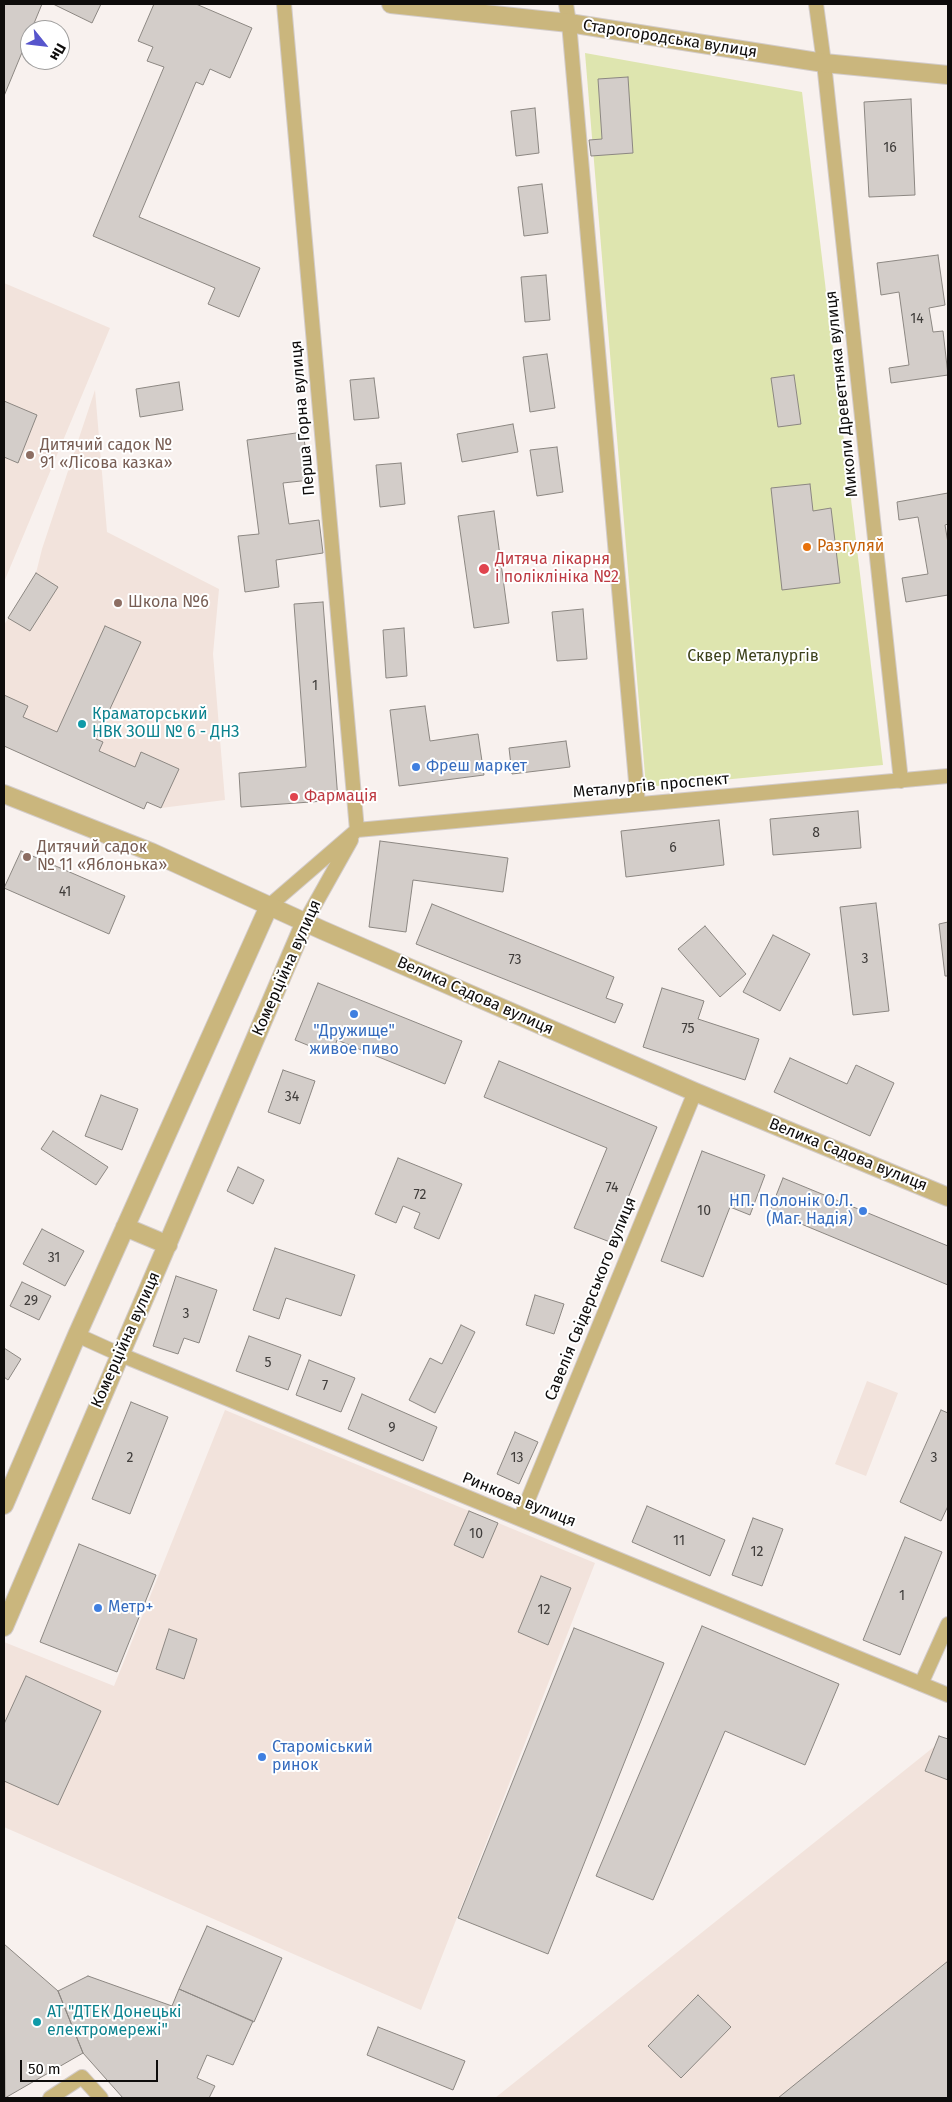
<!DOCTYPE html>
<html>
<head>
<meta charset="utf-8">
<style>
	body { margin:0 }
	#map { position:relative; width:952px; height:2102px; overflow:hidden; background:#f8f1ee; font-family:"Fira Sans",sans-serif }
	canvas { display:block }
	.frame { position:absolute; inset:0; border:5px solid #0e0c0b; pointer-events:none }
	.north { position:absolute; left:20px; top:20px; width:50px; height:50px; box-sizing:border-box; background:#fff; border:1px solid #9f9e9d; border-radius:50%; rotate:119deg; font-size:14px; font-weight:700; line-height:20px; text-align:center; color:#0e0c0b }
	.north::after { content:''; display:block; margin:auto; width:18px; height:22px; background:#5755cc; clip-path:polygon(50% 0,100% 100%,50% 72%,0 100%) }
	.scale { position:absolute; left:20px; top:2060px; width:138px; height:22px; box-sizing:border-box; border:2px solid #0e0c0b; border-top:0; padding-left:6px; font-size:15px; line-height:18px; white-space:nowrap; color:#0e0c0b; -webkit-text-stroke:4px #fff; paint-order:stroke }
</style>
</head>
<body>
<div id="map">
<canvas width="952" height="2102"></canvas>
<div class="frame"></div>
<div class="north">Пн</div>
<div class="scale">50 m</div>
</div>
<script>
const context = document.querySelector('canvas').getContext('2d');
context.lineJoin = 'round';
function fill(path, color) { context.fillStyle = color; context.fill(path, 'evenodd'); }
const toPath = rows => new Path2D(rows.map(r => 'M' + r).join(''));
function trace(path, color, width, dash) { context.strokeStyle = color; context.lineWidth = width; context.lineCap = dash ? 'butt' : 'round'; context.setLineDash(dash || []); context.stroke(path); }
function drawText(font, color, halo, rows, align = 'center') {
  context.font = font + ' "Fira Sans",sans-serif'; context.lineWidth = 4; context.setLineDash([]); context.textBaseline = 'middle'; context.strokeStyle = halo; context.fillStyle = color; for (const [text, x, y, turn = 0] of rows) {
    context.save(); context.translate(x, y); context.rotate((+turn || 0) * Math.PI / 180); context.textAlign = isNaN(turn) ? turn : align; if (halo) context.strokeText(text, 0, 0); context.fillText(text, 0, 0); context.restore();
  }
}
fill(toPath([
	[4,283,110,328,4,582],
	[95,390,107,532,219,589,213,654,225,800,161,808,147,802,144,809,4,746,4,625,36,573,42,549],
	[867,1381,898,1393,866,1476,835,1464],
	[225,1410,595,1563,421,2010,4,1827,4,1642,114,1686],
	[945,1738,948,1739,948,2098,495,2098]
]), '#f2e3dc');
fill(toPath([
	[585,53,802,92,883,765,646,787]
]), '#dee5af');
const building = toPath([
	[4,4,42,4,4,96,4,4],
	[53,4,101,4,92,23,53,4],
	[154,4,196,4,252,28,230,78,210,69,203,85,196,82,139,217,260,268,239,317,208,304,215,288,93,236,164,67,147,61,153,47,138,41,154,4],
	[628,77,633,153,591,156,589,140,602,139,598,79,628,77],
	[911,99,915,195,869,197,864,102,911,99],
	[535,108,539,153,516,156,511,111,535,108],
	[542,184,548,233,524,236,518,187,542,184],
	[938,255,945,305,929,308,933,332,943,331,948,375,891,383,889,368,909,365,899,292,881,295,877,263,938,255],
	[546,275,550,320,525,322,521,277,546,275],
	[547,354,555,408,530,412,523,357,547,354],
	[794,375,801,424,778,427,771,378,794,375],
	[374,378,379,418,354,420,350,380,374,378],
	[179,382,183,410,140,417,136,389,179,382],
	[4,401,37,415,18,463,4,457,4,401],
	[513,424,518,452,462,462,457,434,513,424],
	[303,432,310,480,283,483,289,524,319,520,323,553,276,560,279,587,245,592,238,536,259,534,247,440,303,432],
	[557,447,563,492,537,496,530,450,557,447],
	[401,463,405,504,380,507,376,465,401,463],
	[810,484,813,511,831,508,840,583,782,590,771,488,810,484],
	[948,493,948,524,945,525,948,543,948,595,906,602,902,578,928,574,918,517,899,520,897,502,948,493],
	[494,511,509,623,474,628,458,516,494,511],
	[36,573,58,587,30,631,8,618,36,573],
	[323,602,338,800,241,807,239,773,306,767,294,604,323,602],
	[583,609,587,659,557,661,552,612,583,609],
	[105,626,141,642,96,739,103,742,99,751,135,767,141,752,179,769,161,808,147,802,144,809,4,746,4,695,28,706,23,717,57,732,105,626],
	[404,628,407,676,386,678,383,630,404,628],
	[425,706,430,741,478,734,484,775,399,786,390,710,425,706],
	[566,741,570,767,512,774,509,748,566,741],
	[858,811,861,848,773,855,770,819,858,811],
	[719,820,724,865,626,877,621,831,719,820],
	[380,841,508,858,503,892,413,880,406,932,369,927,380,841],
	[21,851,125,896,109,934,4,888,21,851],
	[876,903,889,1011,853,1015,840,907,876,903],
	[432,904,614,977,606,998,623,1004,615,1023,416,944,432,904],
	[948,922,948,976,945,976,939,924,948,922],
	[705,926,746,974,720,997,678,949,705,926],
	[773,935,810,954,780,1011,743,992,773,935],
	[318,983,462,1041,445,1084,337,1040,332,1055,295,1040,318,983],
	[662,988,704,1001,698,1019,759,1039,745,1080,643,1047,662,988],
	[790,1058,847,1084,856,1065,894,1083,870,1136,774,1092,790,1058],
	[499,1061,657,1127,610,1242,574,1228,607,1148,484,1097,499,1061],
	[283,1070,315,1081,300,1124,268,1112,283,1070],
	[101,1095,138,1109,122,1150,85,1136,101,1095],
	[53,1131,108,1167,96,1185,41,1149,53,1131],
	[702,1151,765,1175,750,1215,730,1207,703,1277,661,1261,702,1151],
	[398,1158,462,1184,439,1239,414,1228,420,1213,403,1206,396,1223,375,1214,398,1158],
	[238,1167,264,1180,253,1204,227,1191,238,1167],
	[783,1178,948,1246,948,1285,770,1211,783,1178],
	[42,1229,84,1251,65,1286,23,1264,42,1229],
	[275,1248,355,1275,341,1316,286,1298,279,1319,253,1310,275,1248],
	[176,1276,217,1290,199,1343,184,1338,178,1354,153,1346,176,1276],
	[22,1282,51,1296,39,1320,10,1306,22,1282],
	[535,1295,564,1304,554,1334,526,1325,535,1295],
	[461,1325,475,1332,435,1413,409,1400,430,1358,442,1364,461,1325],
	[249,1336,301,1355,288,1390,236,1371,249,1336],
	[4,1348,21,1359,8,1380,4,1377,4,1348],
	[309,1360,355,1378,341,1412,296,1395,309,1360],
	[362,1394,437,1427,423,1461,348,1429,362,1394],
	[131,1402,168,1417,130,1514,92,1499,131,1402],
	[941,1410,948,1413,948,1506,941,1521,900,1502,941,1410],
	[515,1432,538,1442,519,1484,497,1474,515,1432],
	[647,1506,725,1540,710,1576,632,1542,647,1506],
	[469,1511,498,1523,483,1558,454,1545,469,1511],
	[753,1518,783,1529,762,1586,732,1575,753,1518],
	[905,1537,942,1552,900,1655,863,1640,905,1537],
	[79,1544,156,1575,117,1672,40,1642,79,1544],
	[541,1576,571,1588,548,1645,518,1632,541,1576],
	[702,1626,839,1684,805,1765,725,1731,653,1900,596,1876,702,1626],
	[574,1628,664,1663,548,1954,458,1918,574,1628],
	[169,1629,197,1639,184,1679,156,1669,169,1629],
	[26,1676,101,1711,58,1805,4,1781,4,1724,26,1676],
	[939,1736,948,1739,948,1780,925,1771,939,1736],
	[207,1926,282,1958,254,2022,179,1989,207,1926],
	[4,1944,58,1991,83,2053,5,2098,4,1944],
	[948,1961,948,2098,778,2098,948,1961],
	[88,1976,172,2006,179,1989,253,2021,233,2065,207,2055,197,2078,215,2086,209,2098,123,2098,83,2053,58,1991,88,1976],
	[698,1995,731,2027,681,2078,648,2046,698,1995],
	[378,2027,465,2061,453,2090,367,2055,378,2027]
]);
fill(building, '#d3cdc9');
trace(building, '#8c8782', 1);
const minor = toPath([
	[284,4,357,830],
	[566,4,569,23,638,804],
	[816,4,824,63,901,781],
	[357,830,948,776],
	[269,906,357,830],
	[305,922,351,840],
	[77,1335,119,1354,948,1695],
	[520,1519,695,1092],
	[921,1684,948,1624],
	[50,2098,82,2077,101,2098]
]);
const tertiary = toPath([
	[391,4,569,23,824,63,948,75],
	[4,794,151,852,322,930,695,1092,948,1197],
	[125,1227,168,1245],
	[4,1505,77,1335,269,906],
	[4,1627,305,922]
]);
trace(minor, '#d3ccca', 16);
trace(tertiary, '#d3ccca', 20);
trace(minor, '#cab67d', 14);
trace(tertiary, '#cab67d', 18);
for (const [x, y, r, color] of [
	[30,455,5,"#8d6e63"],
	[807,547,5,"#e8710a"],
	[484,569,6,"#e0444e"],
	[118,603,5,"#8d6e63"],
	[82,724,5,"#0f9aa8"],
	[416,767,5,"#3f7fe0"],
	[294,797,5,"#e0444e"],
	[27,857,5,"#8d6e63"],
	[354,1014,5,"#3f7fe0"],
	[863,1211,5,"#3f7fe0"],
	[98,1608,5,"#3f7fe0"],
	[262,1757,5,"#3f7fe0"],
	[37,2022,5,"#0f9aa8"]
]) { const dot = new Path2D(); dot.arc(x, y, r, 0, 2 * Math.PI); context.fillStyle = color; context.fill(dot); trace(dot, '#fff', 2); }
drawText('14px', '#3f3c3a', null, [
	["16",890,148],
	["14",917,319],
	["1",315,686],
	["8",816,833],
	["6",673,848],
	["41",65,892],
	["3",865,959],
	["73",515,960],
	["75",688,1029],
	["34",292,1097],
	["74",612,1188],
	["72",420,1195],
	["10",704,1211],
	["31",54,1258],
	["29",31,1301],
	["3",186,1314],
	["5",268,1363],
	["7",325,1386],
	["9",392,1428],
	["2",130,1458],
	["13",517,1458],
	["3",934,1458],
	["10",476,1534],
	["11",679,1541],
	["12",757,1552],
	["1",902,1596],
	["12",544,1610]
]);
drawText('16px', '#0e0c0b', '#fff', [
	["Старогородська вулиця",670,39,9],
	["Миколи Древетняка вулиця",842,394,-96],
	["Перша Горна вулиця",303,418,-95],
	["Металургів проспект",651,786,-5],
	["Комерційна вулиця",287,968,-66],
	["Велика Садова вулиця",475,996,24],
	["Велика Садова вулиця",848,1155,22],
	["Савелія Свідерського вулиця",591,1299,-68],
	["Комерційна вулиця",126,1340,-66],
	["Ринкова вулиця",519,1500,22]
]);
drawText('16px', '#785e54', '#fff', [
	["Дитячий садок №",40,446],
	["91 «Лісова казка»",40,464],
	["Школа №6",128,603],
	["Дитячий садок",37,848],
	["№ 11 «Яблонька»",37,866]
], 'left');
drawText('16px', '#c56008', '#fff', [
	["Разгуляй",817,547]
], 'left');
drawText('16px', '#be3a42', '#fff', [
	["Дитяча лікарня",495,560],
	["і поліклініка №2",495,578],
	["Фармація",304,797]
], 'left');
drawText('16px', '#3c401a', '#fff', [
	["Сквер Металургів",753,657]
]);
drawText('16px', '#0d838f', '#fff', [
	["Краматорський",92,715],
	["НВК ЗОШ № 6 - ДНЗ",92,733],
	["АТ \"ДТЕК Донецькі",47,2013],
	["електромережі\"",47,2031]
], 'left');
drawText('16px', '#366cbe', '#fff', [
	["Фреш маркет",426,767],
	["\"Дружище\"",354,1032,"center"],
	["живое пиво",354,1050,"center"],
	["НП. Полонік О.Л.",853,1202,"right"],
	["(Маг. Надія)",853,1220,"right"],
	["Метр+",108,1608],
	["Староміський",272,1748],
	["ринок",272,1766]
], 'left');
</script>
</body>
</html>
